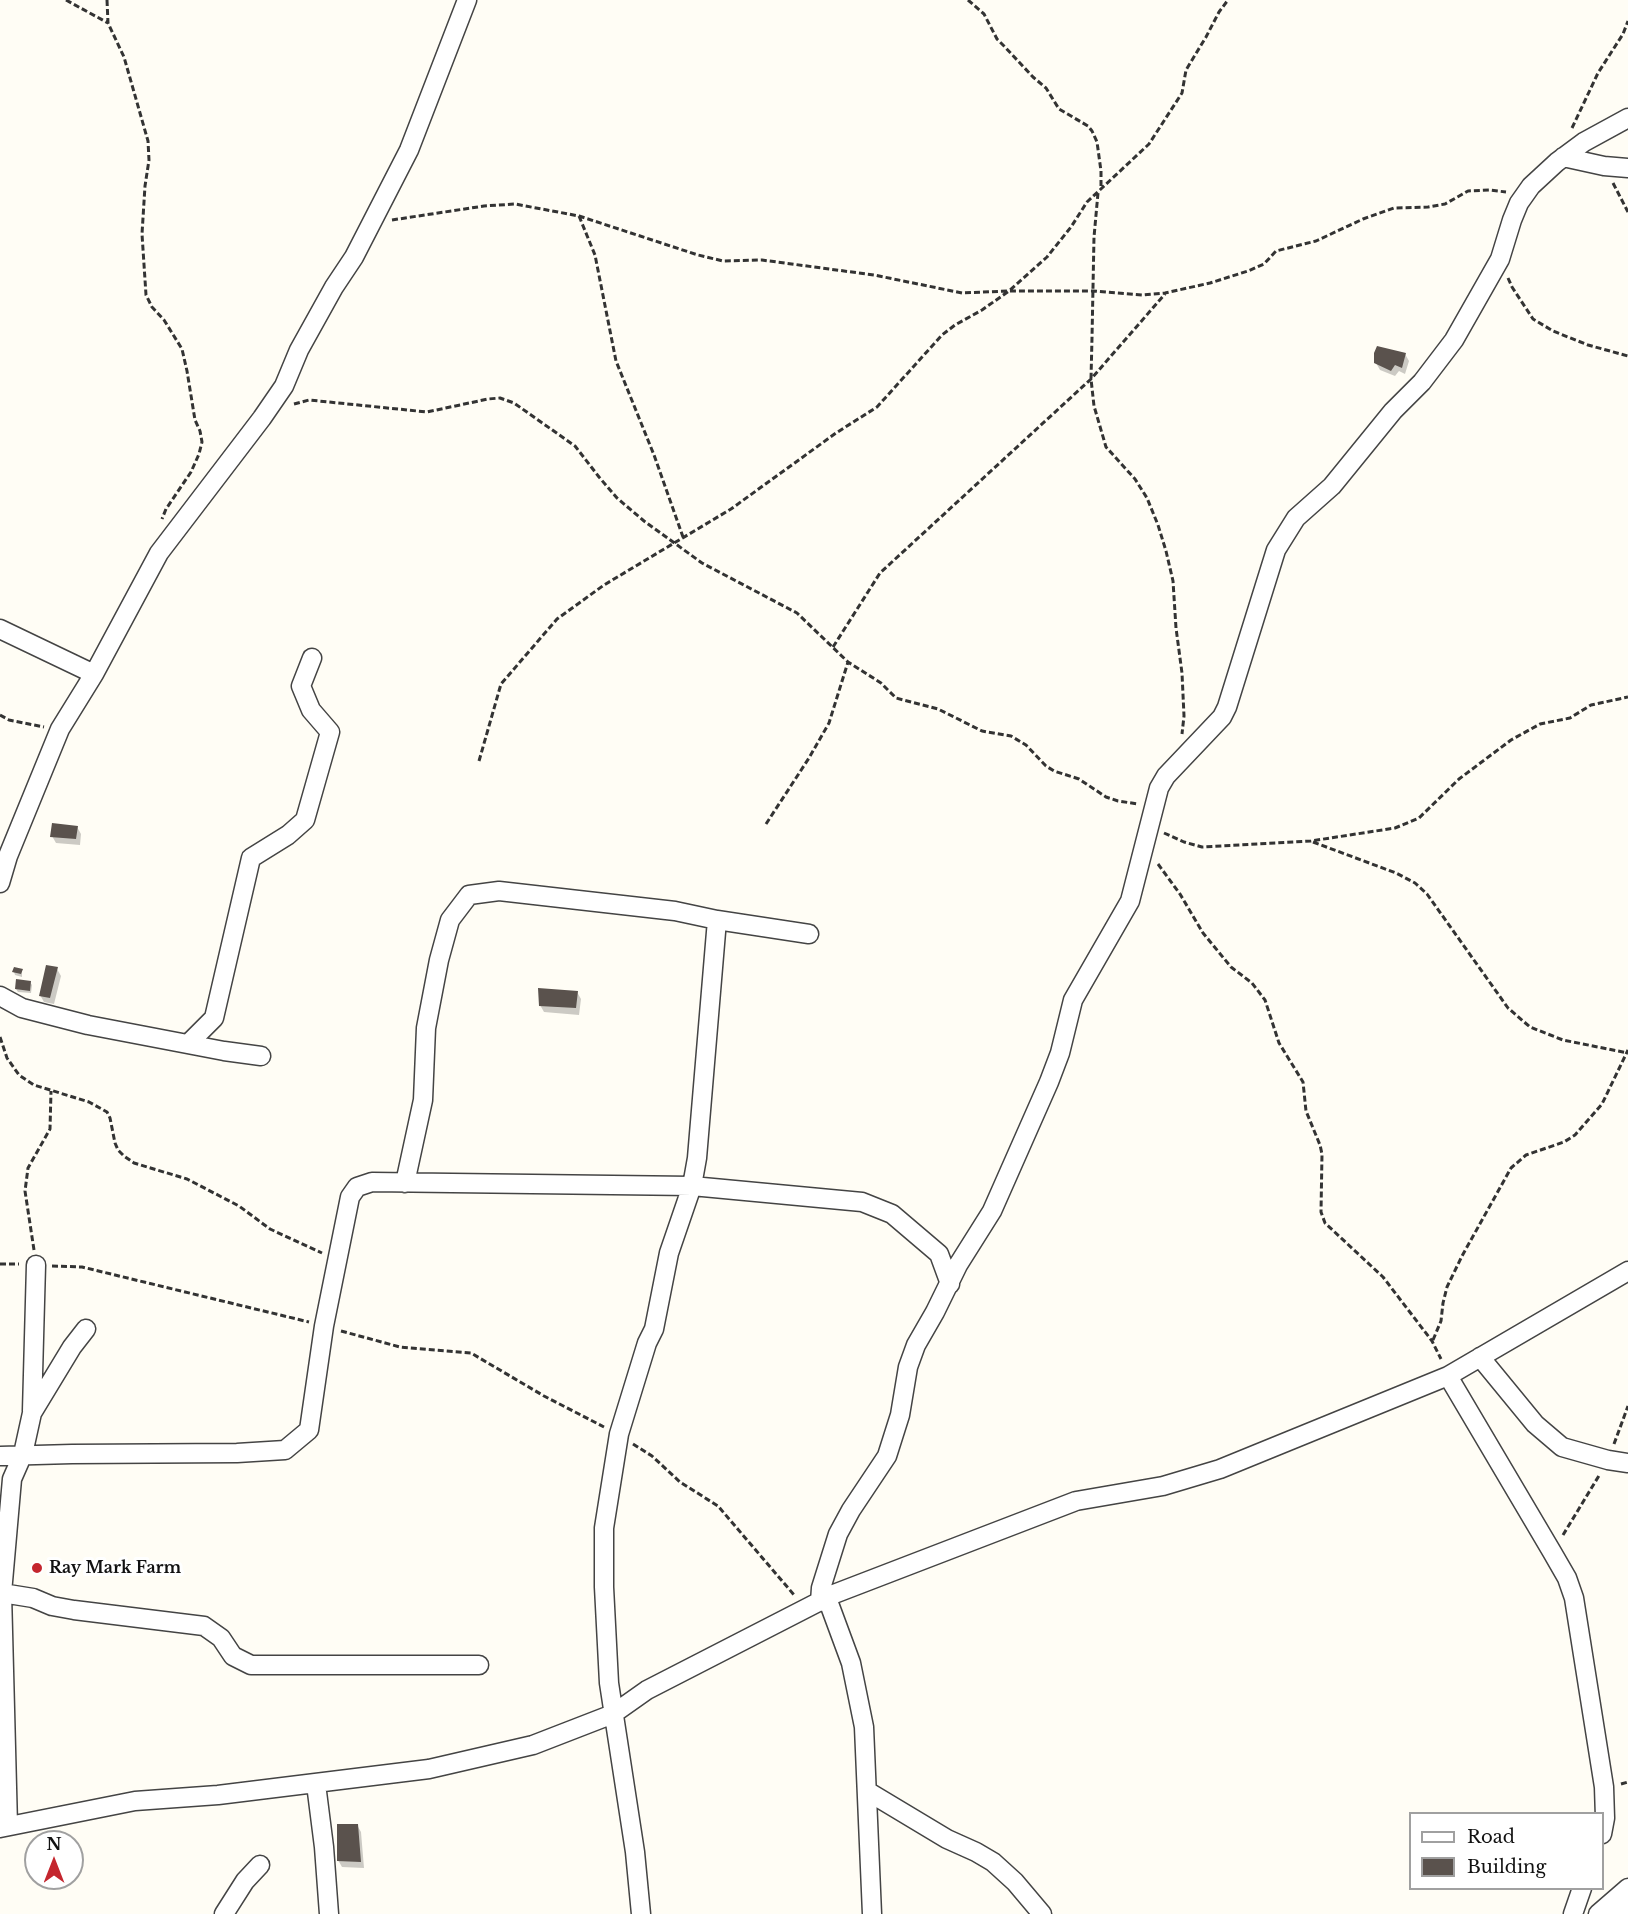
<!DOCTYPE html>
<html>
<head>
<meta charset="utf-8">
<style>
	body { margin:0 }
	#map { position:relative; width:1628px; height:1914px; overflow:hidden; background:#fffdf5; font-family:"Libre Baskerville",serif }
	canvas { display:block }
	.legend { position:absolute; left:1409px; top:1812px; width:195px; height:78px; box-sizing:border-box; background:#fff; border:2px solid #a0a0a0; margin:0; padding:8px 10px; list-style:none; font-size:18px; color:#111 }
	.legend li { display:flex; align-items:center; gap:12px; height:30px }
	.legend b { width:30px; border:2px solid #a0a0a0 }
	.north { position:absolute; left:24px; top:1830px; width:60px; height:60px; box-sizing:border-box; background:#fff; border:2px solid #a0a0a0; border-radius:50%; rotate:0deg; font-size:16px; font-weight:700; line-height:24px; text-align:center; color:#111 }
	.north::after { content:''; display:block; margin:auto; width:21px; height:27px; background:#c4262e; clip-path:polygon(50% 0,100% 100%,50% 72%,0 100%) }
</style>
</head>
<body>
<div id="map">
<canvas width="1628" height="1914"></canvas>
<ul class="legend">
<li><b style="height:8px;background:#fff"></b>Road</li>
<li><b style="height:16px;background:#5a524d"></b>Building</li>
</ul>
<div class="north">N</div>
</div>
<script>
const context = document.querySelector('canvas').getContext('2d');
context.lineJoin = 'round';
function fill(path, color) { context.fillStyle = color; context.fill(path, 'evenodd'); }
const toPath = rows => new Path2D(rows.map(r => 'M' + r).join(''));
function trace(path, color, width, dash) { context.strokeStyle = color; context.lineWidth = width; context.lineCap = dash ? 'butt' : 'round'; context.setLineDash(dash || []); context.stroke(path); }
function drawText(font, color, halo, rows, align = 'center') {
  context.font = font + ' "Libre Baskerville",serif'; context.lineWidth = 6; context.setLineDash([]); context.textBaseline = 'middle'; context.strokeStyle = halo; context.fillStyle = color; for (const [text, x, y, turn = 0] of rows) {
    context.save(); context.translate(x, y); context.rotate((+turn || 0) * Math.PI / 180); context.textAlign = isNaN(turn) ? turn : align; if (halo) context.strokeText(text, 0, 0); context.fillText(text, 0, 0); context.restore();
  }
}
fill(toPath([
	[1405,354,1409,361,1405,374,1399,371,1395,376,1380,370,1376,363],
	[77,827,81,834,80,845,56,843,52,836],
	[57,969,61,976,54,1004,44,1002,40,995],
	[22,970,22,977,15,975,14,972],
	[30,982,32,985,31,993,18,992,16,989],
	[577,992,581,999,579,1015,544,1012,540,1005],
	[357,1825,361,1832,364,1868,342,1867,338,1860]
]), '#0003');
fill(toPath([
	[1377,346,1406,353,1402,368,1395,365,1391,371,1374,363,1374,353],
	[52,823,78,826,76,839,50,837],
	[46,965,58,967,50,998,39,996],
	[14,967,23,969,21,974,12,972],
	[16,979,31,981,30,991,15,989],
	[538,988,578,991,576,1008,539,1006],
	[337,1824,358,1824,361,1862,337,1861]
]), '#5a524d');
const minor = toPath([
	[1563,157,1604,166,1628,168],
	[0,629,94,674],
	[0,883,8,856,60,729,94,674,159,553,262,418,284,386,299,350,334,287,354,257,409,150,467,0],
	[0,996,22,1008,88,1025,224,1051,261,1056],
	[188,1044,214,1018,251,858,288,835,305,820,330,732,311,710,301,686,312,658],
	[405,1183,423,1100,426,1028,439,960,450,920,469,895,499,891,675,911,717,920,809,934],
	[1480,1357,1535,1424,1562,1447,1608,1460,1628,1463],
	[1448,1376,1552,1552,1567,1578,1574,1598,1604,1787,1605,1818,1602,1834],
	[32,1411,36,1265],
	[0,1456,72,1454,237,1453,285,1450,309,1430,324,1326,350,1197,357,1187,372,1182,692,1186,862,1202,892,1214,939,1254,950,1284],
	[2,1593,33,1598,52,1606,74,1610,204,1626,221,1638,233,1656,251,1665,479,1665],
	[827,1598,851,1663,864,1727,872,1914],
	[820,1602,821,1588,838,1534,851,1510,887,1456,900,1415,908,1367,916,1345,935,1312,958,1265,992,1211,1049,1082,1060,1053,1073,1000,1130,901,1159,788,1166,776,1222,717,1227,707,1276,550,1296,518,1332,486,1393,411,1422,382,1454,340,1500,259,1512,220,1519,203,1531,186,1557,162,1584,142,1628,118],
	[316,1784,324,1847,329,1914],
	[867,1791,947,1839,976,1852,993,1862,1015,1882,1042,1914],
	[8,1826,2,1593,12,1479,23,1454,32,1413,72,1347,86,1329],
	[0,1828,135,1801,218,1795,429,1769,533,1745,613,1714,647,1690,834,1594,1076,1501,1163,1486,1220,1469,1448,1376,1628,1271],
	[224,1914,245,1881,260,1865],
	[641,1914,635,1852,609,1683,604,1587,604,1528,619,1434,647,1343,654,1329,669,1253,692,1186,697,1158,717,920],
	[1573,1914,1582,1888],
	[1598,1914,1628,1888],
	[1611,1914,1628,1909]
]);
trace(minor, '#444', 21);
trace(toPath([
	[66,0,108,23],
	[107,0,108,23,124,57,148,141,149,160,145,186,142,234,146,295,152,307,164,320,182,349,187,371,195,420,200,431,202,442,199,454,191,472,166,509,162,519],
	[968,0,984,14,997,39,1004,46,1033,77,1046,88,1059,109,1088,126,1092,131,1097,142,1101,171,1101,187],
	[1572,128,1598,73,1623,34,1628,21],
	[1613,183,1628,212],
	[1098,193,1094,237,1092,338,1091,379,1094,406,1106,447,1135,479,1147,498,1158,525,1166,551,1173,581,1176,628,1182,673,1184,716,1182,734],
	[579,216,595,255,616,361,654,455,683,537],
	[392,220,484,206,515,204,579,216,698,255,723,261,762,260,874,275,962,293,1009,291,1093,291,1143,295,1165,293,1210,283,1248,271,1264,264,1276,251,1316,241,1363,219,1394,208,1428,207,1445,204,1468,191,1489,190,1506,192],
	[1508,278,1512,287,1533,319,1553,331,1588,345,1628,356],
	[294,404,309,400,427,412,488,399,500,398,514,403,575,446,599,477,617,498,644,521,702,563,797,613,848,662,881,683,896,698,938,709,982,731,1011,736,1026,745,1046,766,1054,771,1079,779,1106,797,1118,801,1138,804],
	[833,647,880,573,1091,379,1165,294],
	[0,715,9,720,44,727],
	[479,761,501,684,557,619,604,585,731,509,836,433,877,407,942,335,955,325,982,310,1009,291,1047,257,1071,227,1087,202,1149,144,1182,93,1186,70,1206,37,1219,12,1228,0],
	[766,824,809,758,829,723,848,662],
	[1164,833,1184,842,1202,847,1311,841,1395,828,1419,818,1459,779,1511,740,1540,724,1570,718,1591,705,1628,697],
	[1313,842,1396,873,1415,883,1427,894,1508,1008,1530,1027,1563,1040,1628,1053],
	[1158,864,1180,894,1203,933,1231,967,1252,983,1265,1000,1279,1043,1303,1082,1306,1111,1320,1145,1322,1154,1321,1212,1325,1223,1383,1277,1432,1341,1441,1359],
	[0,1037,7,1058,19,1075,34,1085,89,1102,107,1112,110,1118,115,1143,118,1150,124,1156,134,1163,187,1179,239,1206,270,1229,322,1253],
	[34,1250,25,1191,28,1168,50,1129,51,1091],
	[0,1264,19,1264],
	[52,1266,82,1267,309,1322],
	[341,1331,400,1347,471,1353,544,1396,604,1427],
	[1433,1340,1441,1321,1443,1303,1447,1287,1462,1256,1511,1168,1526,1155,1564,1142,1575,1135,1602,1104,1628,1050],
	[633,1444,652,1456,680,1482,718,1506,795,1596],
	[1614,1444,1628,1406],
	[1563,1535,1600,1474],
	[1621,1784,1628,1782]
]), '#333', 3, [6, 3]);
trace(minor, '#fff', 18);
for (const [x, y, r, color] of [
	[37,1568,6,"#c4262e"]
]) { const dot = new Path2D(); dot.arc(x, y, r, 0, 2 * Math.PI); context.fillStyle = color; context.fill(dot); trace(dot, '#fff', 2); }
drawText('bold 16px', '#111', '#fff', [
	["Ray Mark Farm",49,1568]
], 'left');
</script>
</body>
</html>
